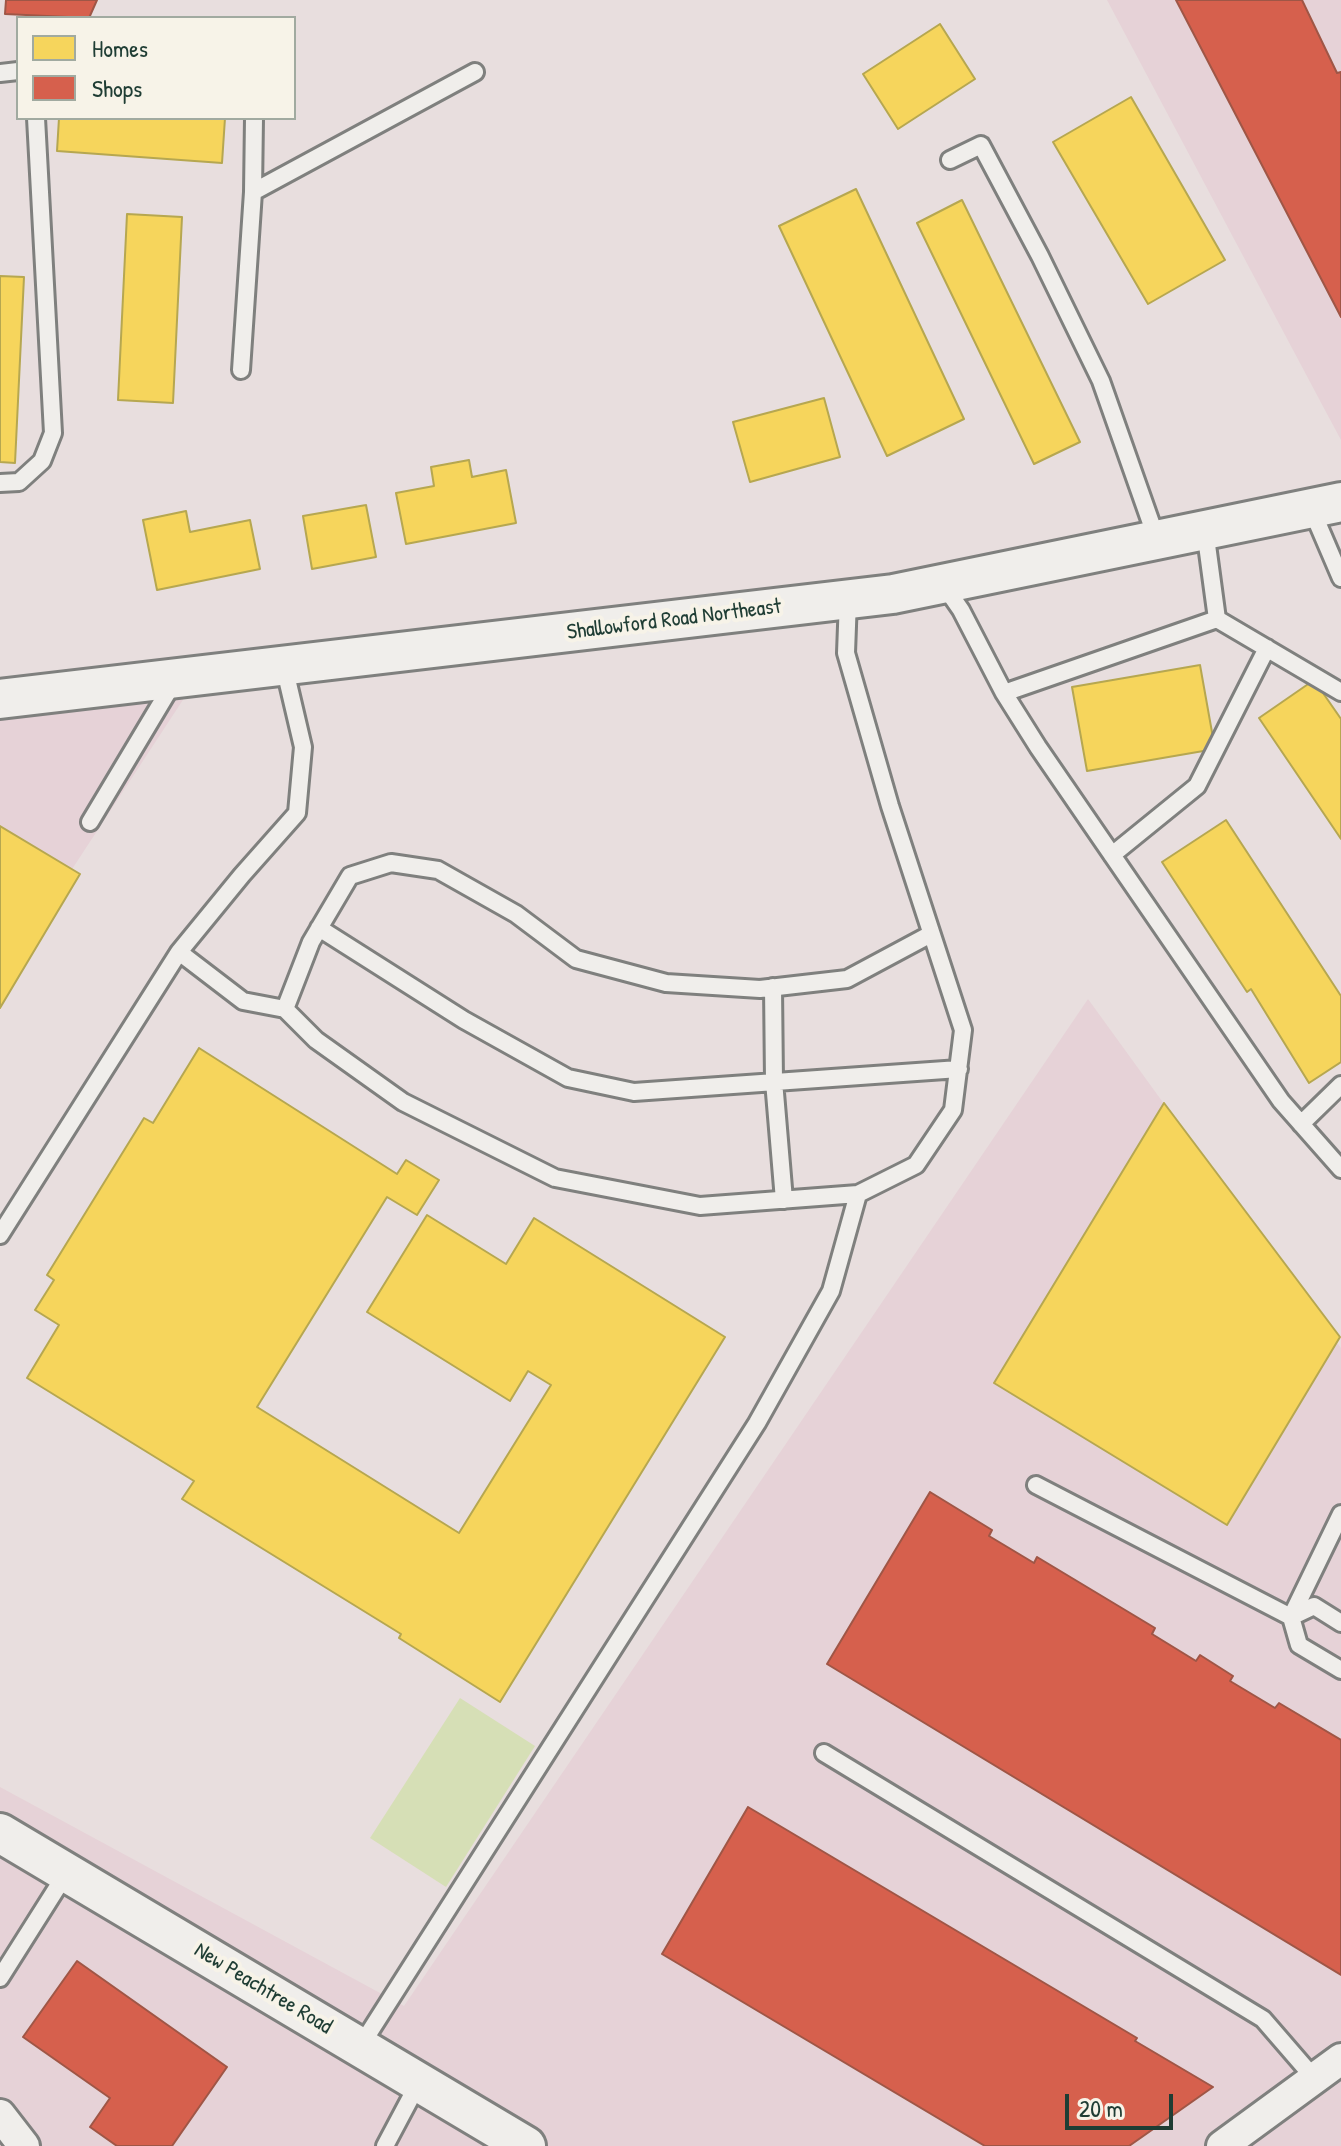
<!DOCTYPE html>
<html>
<head>
<meta charset="utf-8">
<style>
	body { margin:0 }
	#map { position:relative; width:1341px; height:2146px; overflow:hidden; background:#e8dede; font-family:"Patrick Hand",sans-serif }
	canvas { display:block }
	.legend { position:absolute; left:16px; top:16px; width:280px; height:104px; box-sizing:border-box; background:#f7f3e8; border:2px solid #a1aaa0; margin:0; padding:10px 14px; list-style:none; font-size:24px; color:#1f3d34 }
	.legend li { display:flex; align-items:center; gap:16px; height:40px }
	.legend b { width:40px; border:2px solid #a1aaa0 }
	.scale { position:absolute; left:1065px; top:2094px; width:108px; height:36px; box-sizing:border-box; border:4px solid #1f3d34; border-top:0; padding-left:10px; font-size:24px; line-height:28px; white-space:nowrap; color:#1f3d34; -webkit-text-stroke:6px #f7f3e8; paint-order:stroke }
</style>
</head>
<body>
<div id="map">
<canvas width="1341" height="2146"></canvas>
<ul class="legend">
<li><b style="height:22px;background:#f6d55c"></b>Homes</li>
<li><b style="height:22px;background:#d6604d"></b>Shops</li>
</ul>
<div class="scale">20 m</div>
</div>
<script>
const context = document.querySelector('canvas').getContext('2d');
context.lineJoin = 'round';
function fill(path, color) { context.fillStyle = color; context.fill(path, 'evenodd'); }
const toPath = rows => new Path2D(rows.map(r => 'M' + r).join(''));
function trace(path, color, width, dash) { context.strokeStyle = color; context.lineWidth = width; context.lineCap = dash ? 'butt' : 'round'; context.setLineDash(dash || []); context.stroke(path); }
function drawText(font, color, halo, rows, align = 'center') {
  context.font = font + ' "Patrick Hand",sans-serif'; context.lineWidth = 8; context.setLineDash([]); context.textBaseline = 'middle'; context.strokeStyle = halo; context.fillStyle = color; for (const [text, x, y, turn = 0] of rows) {
    context.save(); context.translate(x, y); context.rotate((+turn || 0) * Math.PI / 180); context.textAlign = isNaN(turn) ? turn : align; if (halo) context.strokeText(text, 0, 0); context.fillText(text, 0, 0); context.restore();
  }
}
fill(toPath([
	[1107,0,1341,0,1341,440,1326,412],
	[196,680,0,979,0,700],
	[1088,999,1341,1348,1341,2146,0,2146,0,1787,404,2006]
]), '#e6d2d7');
fill(toPath([
	[460,1698,535,1746,446,1887,370,1838]
]), '#d6dfb6');
const homes = toPath([
	[940,24,975,79,898,129,863,74,940,24],
	[1131,97,1225,260,1148,304,1053,142,1131,97],
	[59,118,225,118,222,163,57,151,59,118],
	[856,189,964,419,887,456,779,226,856,189],
	[962,200,1080,442,1034,464,917,223,962,200],
	[127,214,182,217,173,403,118,400,127,214],
	[0,276,24,277,15,463,0,462,0,276],
	[824,398,840,457,750,482,733,422,824,398],
	[469,460,472,477,506,470,516,523,406,544,396,493,434,486,431,467,469,460],
	[366,505,376,557,312,569,303,516,366,505],
	[186,511,190,532,250,520,260,569,157,590,143,520,186,511],
	[1200,665,1215,749,1087,771,1072,687,1200,665],
	[1314,680,1341,719,1341,839,1259,718,1314,680],
	[1226,820,1341,996,1341,1062,1309,1083,1251,989,1247,992,1162,862,1226,820],
	[0,826,80,874,0,1008,0,826],
	[199,1048,397,1174,406,1160,439,1180,417,1215,387,1197,257,1407,459,1533,551,1385,528,1371,510,1401,367,1312,427,1215,506,1264,534,1218,725,1337,500,1702,399,1638,401,1634,182,1499,194,1481,27,1378,59,1325,35,1310,54,1280,47,1275,144,1118,153,1123,199,1048],
	[1164,1103,1340,1337,1227,1525,994,1383,1164,1103]
]);
fill(homes, '#f6d55c');
trace(homes, '#b6a750', 2);
const shops = toPath([
	[6,0,97,0,89,18,5,14,6,0],
	[1176,0,1302,0,1337,73,1341,72,1341,317,1176,0],
	[930,1492,992,1530,989,1536,1034,1563,1037,1557,1155,1628,1152,1634,1196,1661,1200,1655,1233,1676,1230,1681,1275,1708,1279,1703,1341,1740,1341,1975,827,1664,930,1492],
	[748,1807,1137,2038,1135,2041,1213,2087,1129,2146,985,2146,662,1954,748,1807],
	[77,1961,227,2067,172,2146,117,2146,90,2127,110,2098,23,2037,77,1961]
]);
fill(shops, '#d6604d');
trace(shops, '#9f5646', 2);
const service = toPath([
	[0,73,18,71],
	[950,160,981,145,1040,256,1101,381,1157,540],
	[253,192,475,72],
	[241,370,253,192,254,118],
	[0,483,19,482,42,461,53,433,36,118],
	[1311,508,1341,578],
	[1205,530,1217,619,1341,692],
	[943,584,961,610,1004,693,1038,747,1281,1101,1341,1169],
	[848,599,846,653,890,806,963,1030,953,1110,916,1165,858,1194,700,1206,555,1178,403,1102,316,1040,285,1009,311,942,350,876,391,863,438,870,516,914,576,959,666,983,760,989,847,979,931,934],
	[1004,693,1217,619],
	[90,822,175,680],
	[1112,855,1197,786,1267,648],
	[319,928,464,1020,568,1078,634,1092,959,1069],
	[179,952,243,1001,285,1009],
	[773,987,774,1081,784,1200],
	[1301,1124,1341,1085],
	[0,1235,179,952,242,875,297,813,303,747,284,666],
	[1036,1485,1291,1617,1341,1514],
	[1341,1623,1314,1606,1291,1617,1299,1645,1341,1670],
	[824,1753,1263,2019,1314,2078],
	[0,1978,67,1872],
	[360,2047,757,1423,831,1291,858,1194],
	[385,2146,419,2082]
]);
const minor = toPath([
	[0,2115,24,2146],
	[1222,2146,1341,2059]
]);
const tertiary = toPath([
	[0,699,893,594,1341,502],
	[0,1833,526,2146]
]);
trace(service, '#7f807e', 22);
trace(minor, '#7f807e', 36);
trace(tertiary, '#7f807e', 44);
trace(service, '#f0eeeb', 16);
trace(minor, '#f0eeeb', 30);
trace(tertiary, '#f0eeeb', 38);
drawText('22px', '#1f3d34', '#f7f3e8', [
	["Shallowford Road Northeast",674,620,-7],
	["New Peachtree Road",263,1989,31]
]);
</script>
</body>
</html>
